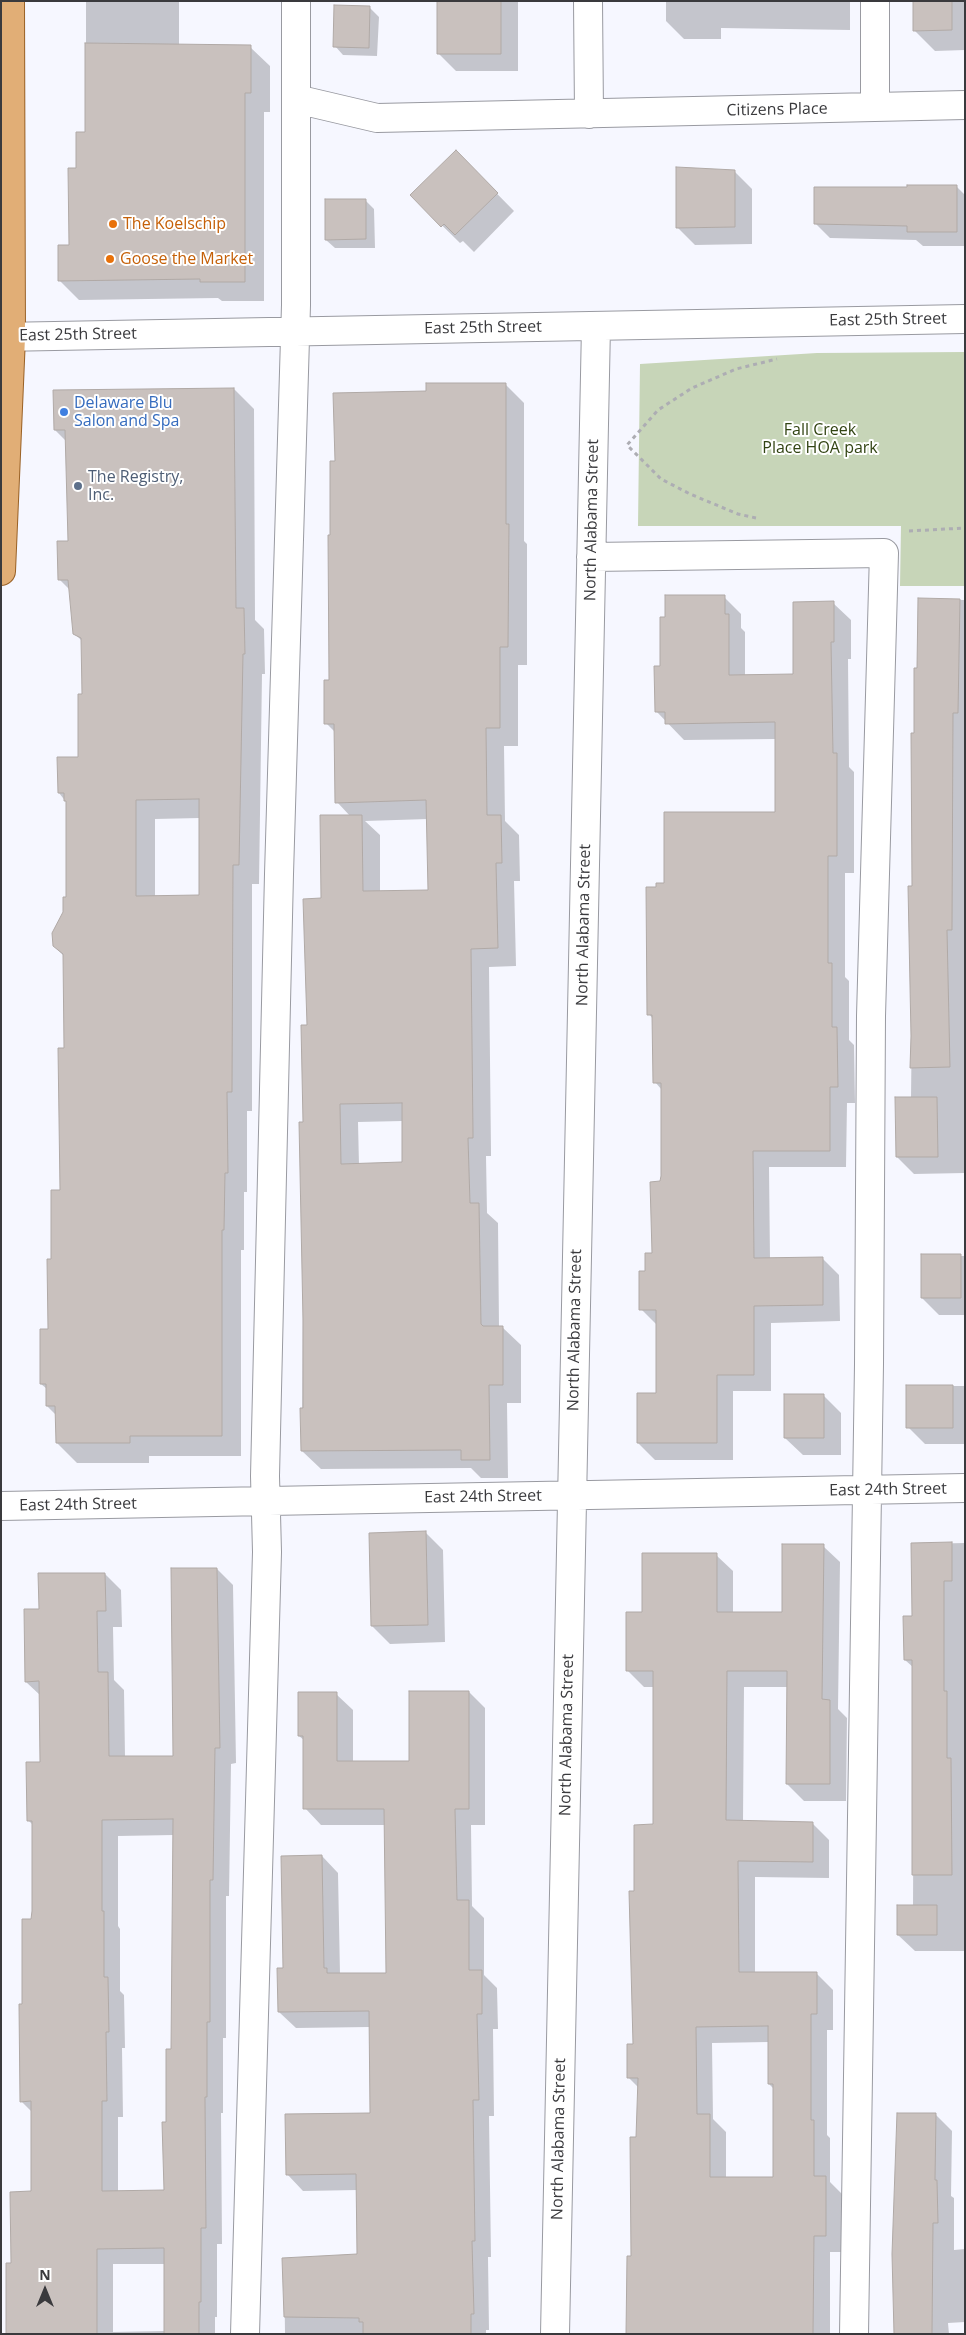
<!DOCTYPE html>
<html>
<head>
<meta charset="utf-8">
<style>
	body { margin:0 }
	#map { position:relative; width:966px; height:2335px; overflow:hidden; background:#f6f7ff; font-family:"Open Sans",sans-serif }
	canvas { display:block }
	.frame { position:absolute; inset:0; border:2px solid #3a3a3d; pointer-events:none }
	.north { position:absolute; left:20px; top:2265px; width:50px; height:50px; -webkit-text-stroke:4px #fff; paint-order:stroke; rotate:0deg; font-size:14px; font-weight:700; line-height:20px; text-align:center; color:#3a3a3d }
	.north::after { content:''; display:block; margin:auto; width:18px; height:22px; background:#3a3a3d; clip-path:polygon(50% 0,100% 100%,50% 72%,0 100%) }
</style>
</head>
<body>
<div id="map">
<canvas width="966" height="2335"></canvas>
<div class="frame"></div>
<div class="north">N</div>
</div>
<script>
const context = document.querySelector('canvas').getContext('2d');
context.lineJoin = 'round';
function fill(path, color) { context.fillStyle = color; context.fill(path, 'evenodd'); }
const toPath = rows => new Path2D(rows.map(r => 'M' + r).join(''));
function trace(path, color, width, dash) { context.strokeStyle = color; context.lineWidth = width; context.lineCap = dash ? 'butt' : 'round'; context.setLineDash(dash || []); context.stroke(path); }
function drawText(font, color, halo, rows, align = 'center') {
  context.font = font + ' "Open Sans",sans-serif'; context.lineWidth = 4; context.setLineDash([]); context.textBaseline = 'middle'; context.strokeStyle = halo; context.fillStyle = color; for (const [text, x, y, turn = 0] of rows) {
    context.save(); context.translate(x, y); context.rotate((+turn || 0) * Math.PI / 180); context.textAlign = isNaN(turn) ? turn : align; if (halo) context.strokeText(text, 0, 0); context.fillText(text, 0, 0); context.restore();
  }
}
fill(toPath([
	[965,352,965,586,900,586,901,526,638,526,640,364,817,353]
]), '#c7d5b8');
fill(toPath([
	[86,1,271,1,179,2,179,47,250,47,270,66,270,112,264,112,264,301,222,301,218,298,79,300,59,280,70,247,77,169,86,133],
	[438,1,518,1,518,71,456,71,438,53],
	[666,1,850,1,850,30,721,28,721,39,684,39,666,21],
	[914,1,965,1,965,50,935,51,915,31],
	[370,8,379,17,377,56,343,55,335,46],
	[456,152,514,211,474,252,463,241,460,243,411,195],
	[734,171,752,189,752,244,695,245,677,227],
	[956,186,965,195,965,246,923,246,916,240,830,238,815,223],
	[365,200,374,209,375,248,335,248,326,240],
	[505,384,524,403,524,541,527,544,527,665,518,665,518,746,504,746,505,821,519,835,520,881,514,881,516,966,489,967,491,1152,491,1156,486,1156,487,1213,498,1223,499,1327,502,1327,521,1345,521,1403,507,1403,508,1478,481,1478,471,1468,321,1469,302,1451,304,1123,308,1026,322,900,351,817,337,802,336,733,326,723,331,681,331,536,336,462,428,393],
	[428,819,429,891,380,892,380,835,365,821],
	[403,1121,404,1163,359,1165,358,1122],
	[234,389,254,409,255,620,264,629,265,674,262,674,259,884,252,884,252,1111,247,1111,247,1192,244,1192,244,1250,241,1250,241,1456,149,1456,149,1463,77,1463,57,1443,56,1415,47,1406,47,1389,41,1384,49,1331,52,1260,61,1191,65,1050,64,956,54,946,67,898,67,803,59,793,79,758,84,696,82,641,74,633,71,591,59,579,69,542,67,442,55,430],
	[200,818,200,897,155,897,155,819],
	[724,597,741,614,741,628,745,632,745,676,794,675,833,603,851,620,851,659,848,659,849,767,854,772,854,873,845,873,845,977,849,981,849,1040,854,1045,855,1103,847,1103,846,1167,769,1167,770,1259,822,1258,839,1275,840,1321,771,1323,771,1391,733,1391,733,1460,655,1460,638,1443,658,1394,658,1326,641,1309,646,1272,653,1254,662,1176,662,1090,655,1082,653,1019,649,1014,657,889,776,814,776,739,684,740,656,711,662,667],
	[920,599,965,600,965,1173,914,1174,897,1157,911,1098,915,735],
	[922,1256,965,1256,965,1315,939,1315,922,1298],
	[908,1386,965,1386,965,1444,925,1444,908,1427],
	[823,1395,841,1413,841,1455,803,1455,785,1438],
	[426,1533,443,1550,445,1642,390,1644,372,1626],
	[965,1543,965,1951,915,1951,898,1935,913,1907,914,1668,905,1660,914,1617,913,1544],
	[823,1546,840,1562,838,1709,847,1718,846,1801,804,1801,787,1784,788,1687,744,1687,743,1822,812,1823,829,1840,829,1878,755,1877,755,1973,816,1973,833,1990,833,2030,827,2030,827,2135,830,2138,830,2182,842,2194,842,2252,830,2252,830,2334,628,2334,639,2088,629,2078,634,2045,635,1892,655,1826,655,1687,644,1687,628,1671,643,1613,716,1555,733,1571,733,1613,783,1613],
	[769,2042,769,2084,774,2089,774,2178,726,2179,726,2132,713,2119,712,2043],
	[217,1569,233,1585,236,1763,231,1764,229,1896,226,1896,226,2038,223,2038,223,2113,221,2113,222,2244,217,2244,217,2317,215,2317,215,2334,7,2334,33,2193,32,2112,21,2101,24,2006,33,1911,33,1825,28,1820,42,1763,41,1696,26,1682,41,1610,105,1574,121,1590,122,1627,113,1627,114,1680,124,1690,125,1757,174,1757],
	[174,1835,172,2050,167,2123,165,2192,118,2192,118,2117,123,2117,122,2048,125,2048,124,1995,120,1991,120,1929,118,1926,118,1836],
	[113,2264,165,2264,165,2331,113,2332],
	[469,1692,485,1708,485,1825,471,1825,472,1906,484,1918,484,1975,497,1988,498,2029,493,2029,494,2116,489,2116,491,2257,488,2257,489,2330,486,2330,486,2334,285,2334,284,2259,359,2255,358,2190,303,2191,287,2174,372,2114,370,2027,296,2028,279,2012,284,1969,322,1856,338,1873,340,1974,387,1974,385,1825,321,1825,305,1808,305,1741,299,1736,336,1694,353,1710,353,1762,410,1762],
	[935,2114,952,2131,951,2196,954,2198,954,2250,965,2249,965,2322,948,2323,949,2334,895,2334]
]), '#0003');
const building = toPath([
	[437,1,501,1,501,54,437,54,437,1],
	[913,1,952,1,952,30,913,31,913,1],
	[334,5,370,6,369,48,333,47,334,5],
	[85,43,251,45,251,93,245,93,245,282,200,282,200,279,58,281,58,245,69,245,68,168,76,168,76,132,85,132,85,43],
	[456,150,498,193,455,235,444,224,441,227,410,195,456,150],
	[676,167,735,170,735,227,676,228,676,167],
	[907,185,957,185,957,232,907,232,907,226,814,224,814,187,907,187,907,185],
	[325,199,366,199,366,239,325,240,325,199],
	[426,383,506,383,506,524,509,524,508,647,500,647,500,728,486,728,487,815,501,815,502,863,496,863,498,948,471,949,473,1133,473,1138,468,1138,470,1203,479,1203,481,1324,483,1326,503,1326,503,1385,489,1385,490,1460,461,1460,461,1450,301,1451,300,1408,303,1408,303,1320,299,1122,303,1122,301,1025,307,1025,303,899,321,898,320,815,362,815,363,891,428,890,426,800,335,803,334,724,324,724,324,680,329,680,328,535,330,535,330,461,335,461,333,393,426,391,426,383],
	[402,1103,402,1162,341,1164,340,1104,402,1103],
	[234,388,236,608,244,608,245,654,243,654,239,865,233,865,232,1092,227,1092,228,1173,225,1173,224,1230,222,1230,222,1436,130,1436,130,1443,56,1443,55,1406,46,1406,46,1384,40,1384,40,1329,48,1329,47,1259,51,1259,51,1190,60,1190,58,1048,64,1048,63,954,53,946,52,933,63,912,63,897,66,897,66,801,64,801,64,793,58,793,57,757,78,757,78,694,82,694,81,638,73,634,68,580,58,580,57,541,68,541,65,430,54,430,53,390,234,388],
	[199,799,199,895,136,896,136,800,199,799],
	[665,595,725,595,725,614,729,614,729,675,793,674,793,602,834,601,834,642,831,642,833,753,837,753,837,856,828,856,828,963,832,963,832,1027,837,1027,838,1087,830,1087,830,1151,753,1151,754,1258,823,1257,823,1305,754,1306,754,1375,717,1375,717,1443,637,1443,637,1393,656,1393,656,1310,639,1310,639,1271,645,1271,645,1253,652,1253,650,1182,660,1181,661,1176,661,1083,653,1083,652,1015,647,1015,646,887,656,887,656,883,664,883,664,812,775,812,775,722,665,724,665,712,655,712,654,666,660,666,660,617,665,617,665,595],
	[918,598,960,599,958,713,953,713,952,930,947,930,950,1067,910,1068,911,1036,908,886,912,886,911,733,914,733,914,668,917,668,918,598],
	[895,1097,937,1097,938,1157,896,1157,895,1097],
	[921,1254,961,1254,961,1298,921,1298,921,1254],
	[906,1385,953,1385,953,1428,906,1428,906,1385],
	[784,1394,824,1394,824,1438,784,1438,784,1394],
	[426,1531,428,1625,371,1626,369,1533,426,1531],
	[952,1542,952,1581,944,1581,944,1691,947,1691,947,1758,951,1758,952,1875,912,1875,912,1660,904,1660,903,1616,912,1616,911,1543,952,1542],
	[782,1544,824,1544,822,1699,830,1700,830,1784,786,1784,787,1671,727,1671,726,1820,813,1822,813,1862,738,1861,739,1972,817,1972,817,2014,811,2014,811,2120,814,2120,814,2176,826,2176,826,2236,814,2236,813,2334,626,2334,627,2256,631,2256,630,2137,636,2137,638,2078,627,2078,627,2044,633,2044,629,1891,634,1891,634,1825,653,1824,653,1671,626,1671,626,1612,642,1612,642,1553,717,1553,717,1612,782,1612,782,1544],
	[768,2026,768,2084,773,2084,773,2177,710,2177,710,2114,697,2114,696,2027,768,2026],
	[171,1568,217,1568,220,1748,215,1748,213,1880,210,1880,210,2022,207,2022,207,2097,205,2097,206,2228,201,2228,201,2302,199,2302,199,2334,164,2334,164,2248,97,2249,97,2334,6,2334,6,2263,11,2263,10,2192,31,2191,31,2101,20,2102,19,2004,22,2004,22,1919,31,1919,32,1911,32,1821,27,1821,26,1762,40,1762,39,1681,25,1682,24,1609,39,1609,38,1573,105,1573,106,1611,97,1611,98,1672,108,1672,109,1756,173,1756,171,1568],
	[173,1819,171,2049,166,2049,166,2122,162,2122,164,2190,102,2191,102,2101,107,2101,106,2032,109,2032,108,1977,104,1977,104,1911,102,1911,102,1820,173,1819],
	[409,1691,469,1691,469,1809,455,1809,457,1900,469,1900,469,1970,482,1970,482,2014,477,2014,479,2100,473,2100,475,2241,472,2241,474,2314,471,2314,471,2334,363,2334,363,2322,359,2322,359,2318,284,2317,282,2258,357,2254,356,2174,286,2175,285,2114,370,2113,369,2011,278,2012,277,1968,283,1968,281,1856,322,1855,324,1968,327,1968,327,1973,386,1973,384,1809,303,1809,303,1736,298,1736,298,1692,337,1692,337,1761,409,1761,409,1691],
	[897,1905,937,1905,937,1935,897,1935,897,1905],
	[897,2113,936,2113,935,2180,937,2180,938,2223,933,2223,932,2334,894,2334,892,2254,897,2113]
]);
fill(building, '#c9c1be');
trace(building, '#b0a9a6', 1);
const minor = toPath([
	[588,1,589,114],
	[875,1,875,107],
	[296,99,377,118,965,105],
	[1,337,965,319],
	[591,557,884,553,871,1016,869,1364,854,2334],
	[1,1506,965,1488],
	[245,2334,267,1552,265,1476,279,874,296,305,296,1],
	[555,2334,596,326]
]);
const major = toPath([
	[1,571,11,337,10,1]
]);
trace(minor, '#999aa1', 30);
trace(major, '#9a6227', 30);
trace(toPath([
	[756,518,738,514,690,494,661,479,627,445,658,410,692,388,736,369,777,359],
	[909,531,965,528]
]), '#adadb3', 3, [4, 4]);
trace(minor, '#fff', 28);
trace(major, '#e1ae76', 28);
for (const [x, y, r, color] of [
	[113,224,5,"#e8710a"],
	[110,259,5,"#e8710a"],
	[64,412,5,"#3f7fe0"],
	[78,486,5,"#5c6f8a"]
]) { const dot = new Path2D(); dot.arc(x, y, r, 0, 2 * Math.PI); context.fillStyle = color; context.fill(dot); trace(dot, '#fff', 2); }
drawText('16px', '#3a3a3d', '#fff', [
	["Citizens Place",777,110,-1],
	["East 25th Street",888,320,-1],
	["East 25th Street",483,328,-1],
	["East 25th Street",78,335,-1],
	["North Alabama Street",592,520,-89],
	["North Alabama Street",584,925,-89],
	["North Alabama Street",575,1330,-89],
	["East 24th Street",888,1490,-1],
	["East 24th Street",483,1497,-1],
	["East 24th Street",78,1505,-1],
	["North Alabama Street",567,1735,-89],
	["North Alabama Street",559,2139,-89]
]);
drawText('16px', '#c56008', '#fff', [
	["The Koelschip",123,224],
	["Goose the Market",120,259]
], 'left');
drawText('16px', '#366cbe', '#fff', [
	["Delaware Blu",74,403],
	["Salon and Spa",74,421]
], 'left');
drawText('16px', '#324413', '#fff', [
	["Fall Creek",820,430],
	["Place HOA park",820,448]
]);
drawText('16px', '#4e5e75', '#fff', [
	["The Registry,",88,477],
	["Inc.",88,495]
], 'left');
</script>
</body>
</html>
